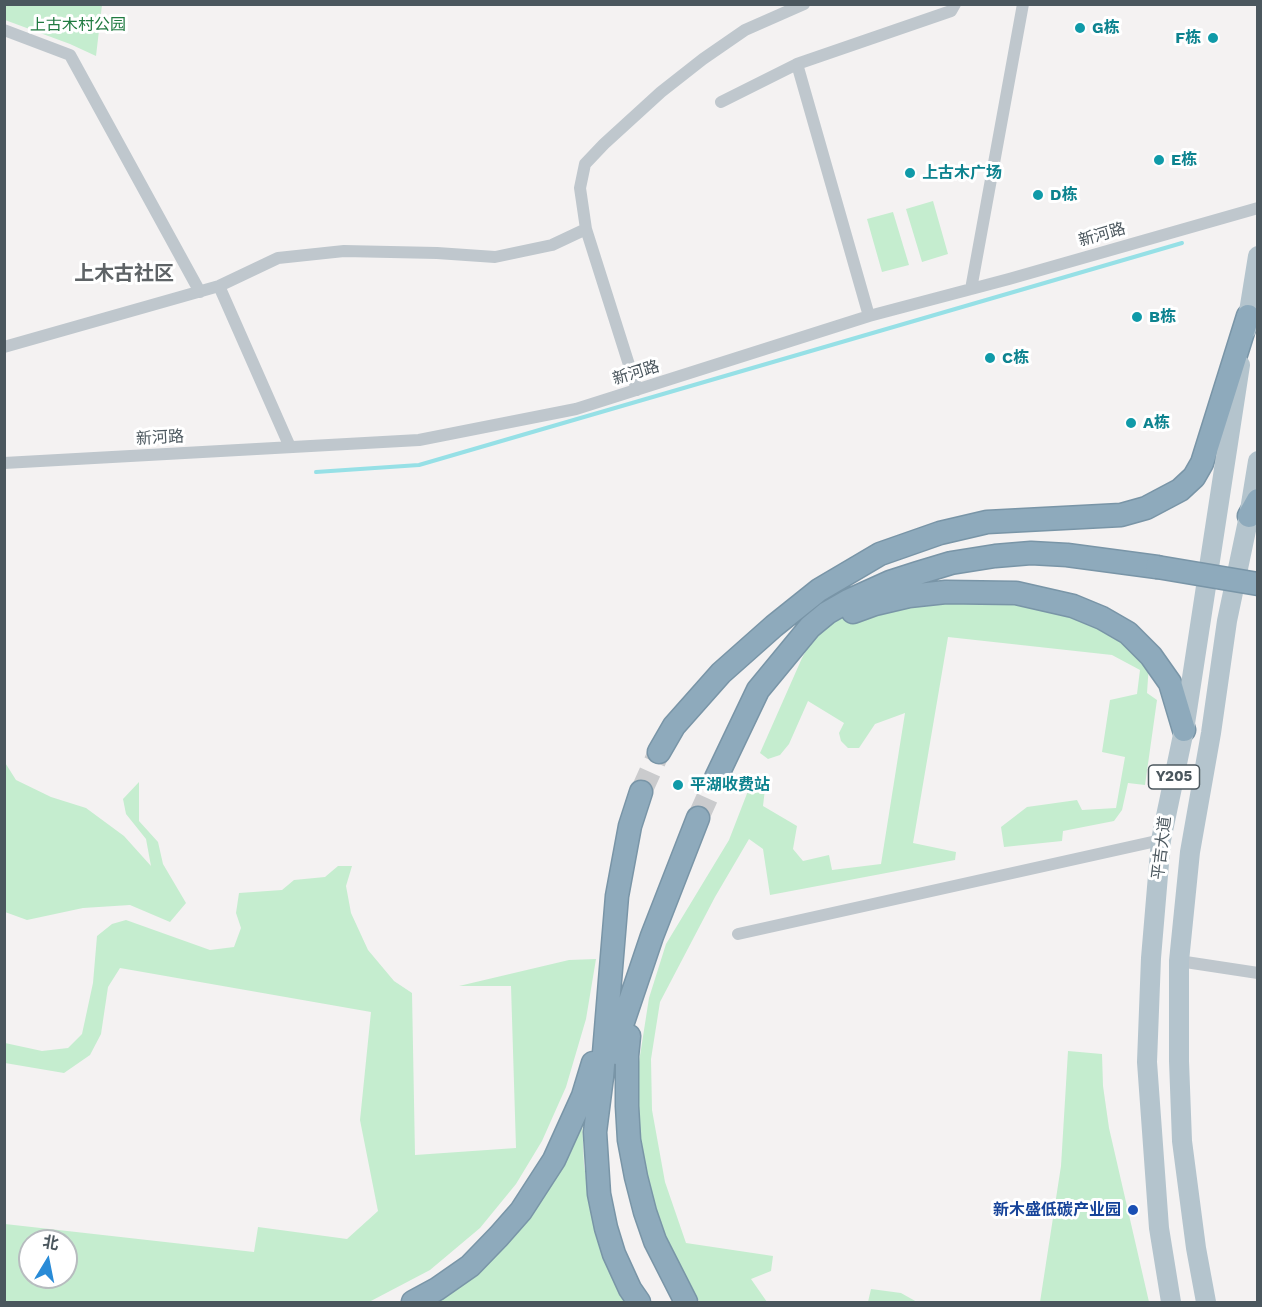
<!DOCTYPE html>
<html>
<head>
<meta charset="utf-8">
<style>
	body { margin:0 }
	#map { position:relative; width:1262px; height:1307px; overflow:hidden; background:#f4f2f2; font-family:"Work Sans","Noto Sans SC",sans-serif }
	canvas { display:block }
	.frame { position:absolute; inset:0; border:6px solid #4b575e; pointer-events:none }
	.north { position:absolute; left:18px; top:1229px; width:60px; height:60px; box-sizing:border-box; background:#fff; border:2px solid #b7bcbf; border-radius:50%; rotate:10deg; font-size:16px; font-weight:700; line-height:24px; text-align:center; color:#4b575e }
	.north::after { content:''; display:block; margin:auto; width:21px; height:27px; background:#298bd7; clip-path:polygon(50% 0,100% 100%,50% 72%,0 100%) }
</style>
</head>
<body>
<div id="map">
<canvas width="1262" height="1307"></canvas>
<div class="frame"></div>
<div class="north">北</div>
</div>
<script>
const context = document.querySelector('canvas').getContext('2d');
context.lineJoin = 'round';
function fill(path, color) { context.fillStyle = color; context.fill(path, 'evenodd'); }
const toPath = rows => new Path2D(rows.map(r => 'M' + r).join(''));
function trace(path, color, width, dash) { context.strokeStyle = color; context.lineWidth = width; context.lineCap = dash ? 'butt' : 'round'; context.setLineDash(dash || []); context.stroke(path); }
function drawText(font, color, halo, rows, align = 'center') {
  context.font = font + ' "Work Sans","Noto Sans SC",sans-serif'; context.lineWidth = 6; context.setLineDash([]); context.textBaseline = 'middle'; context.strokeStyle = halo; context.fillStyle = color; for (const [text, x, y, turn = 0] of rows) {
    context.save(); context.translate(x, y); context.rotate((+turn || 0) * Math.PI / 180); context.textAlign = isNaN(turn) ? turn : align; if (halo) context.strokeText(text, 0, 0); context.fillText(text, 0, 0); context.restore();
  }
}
fill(toPath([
	[4,5,102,5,96,56,70,44,5,20],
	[933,201,948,254,922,262,906,209],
	[893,212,909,265,882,272,867,219],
	[890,595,1085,606,1149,664,1147,693,1157,700,1145,785,1128,783,1122,810,1114,821,1063,831,1062,841,1004,847,1001,827,1027,807,1077,800,1082,810,1116,808,1125,757,1102,752,1110,700,1137,694,1140,670,1112,655,948,637,913,843,956,852,955,860,770,895,763,849,749,839,715,897,660,1002,651,1059,652,1110,665,1182,686,1243,773,1256,771,1271,751,1279,767,1302,700,1302,692,1292,667,1242,649,1194,639,1146,634,1081,639,1062,649,998,666,944,729,840,753,778,760,780,765,789,763,806,797,826,793,849,803,861,829,855,832,870,881,864,905,713,875,724,859,748,848,748,841,741,839,733,844,723,808,701,789,744,780,755,768,759,760,753,802,658,814,636,833,620],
	[4,761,16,780,51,797,86,808,124,836,151,866,146,839,126,814,123,799,139,782,139,821,158,842,163,864,186,903,170,922,130,905,83,908,27,920,5,912],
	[338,866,352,866,346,886,351,913,368,950,394,981,412,993,415,1155,516,1148,511,986,459,986,569,960,596,959,586,1019,566,1087,542,1141,516,1184,480,1228,430,1270,369,1302,5,1302,5,1224,254,1252,258,1227,347,1239,378,1211,360,1120,371,1012,120,968,108,987,101,1034,90,1055,64,1073,5,1063,5,1043,42,1051,68,1048,82,1034,93,983,97,936,112,924,126,920,210,950,234,947,241,928,236,913,239,893,282,890,294,880,325,877],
	[30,1241,66,1241,66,1277,30,1277],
	[1068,1051,1102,1054,1103,1086,1109,1128,1149,1302,1040,1302,1061,1166],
	[582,1119,584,1165,591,1210,633,1302,428,1302,463,1278],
	[871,1289,901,1293,917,1302,868,1302]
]), '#c5edcf');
trace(toPath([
	[316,472,419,465,1182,243]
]), '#96e0e6', 4);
trace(toPath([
	[641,792,659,752],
	[698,818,716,778]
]), '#cacbcd', 22, [22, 11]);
const motorway = toPath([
	[1249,516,1258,500],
	[853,612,875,604,909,596,946,592,1016,593,1073,606,1102,618,1128,633,1151,656,1170,683,1184,730],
	[659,752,674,726,721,673,774,626,819,590,880,554,940,533,987,522,1121,515,1146,508,1180,490,1194,477,1202,463,1248,316],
	[716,778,758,690,810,627,827,613,848,601,890,582,918,573,951,563,995,556,1031,553,1067,555,1157,567],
	[629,1036,627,1056,627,1106,629,1140,636,1177,645,1212,655,1241,686,1302],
	[617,1053,622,1025,652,936,698,818],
	[413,1302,437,1289,470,1266,499,1236,521,1211,554,1160,583,1096,593,1063],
	[639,1302,630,1289,614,1254,606,1228,599,1194,595,1132,602,1077,617,896,630,826,641,792]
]);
trace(motorway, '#7995a7', 25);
trace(toPath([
	[4,30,70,55,200,292],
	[721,102,797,64],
	[219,286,290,447],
	[971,289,1023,4],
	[869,316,797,64,951,11,955,4],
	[4,347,219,286,278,258,344,251,437,253,495,257,552,245,586,229],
	[637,390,586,229,580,188,585,164,604,144,661,92,703,59,745,30,804,4],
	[4,463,419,440,576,409,869,316,1009,279,1258,208],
	[738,934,1161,840],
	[1179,961,1258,973]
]), '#bfc7cd', 12);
trace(toPath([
	[1246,330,1258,256],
	[1171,1302,1159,1228,1147,1062,1151,958,1161,840,1184,730,1240,365],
	[1206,1302,1196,1248,1182,1141,1179,1061,1179,961,1190,852,1211,733,1227,621,1249,516,1258,461]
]), '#b4c4cd', 20);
trace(motorway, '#8eaabc', 22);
const motorwayBridge = toPath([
	[1157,567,1258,584]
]);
trace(motorwayBridge, '#7995a7', 25, []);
trace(motorwayBridge, '#8eaabc', 22);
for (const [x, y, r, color] of [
	[1080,28,6,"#0f9aa8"],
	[1213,38,6,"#0f9aa8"],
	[1159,160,6,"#0f9aa8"],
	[910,173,6,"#0f9aa8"],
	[1038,195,6,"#0f9aa8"],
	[1137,317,6,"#0f9aa8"],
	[990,358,6,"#0f9aa8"],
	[1131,423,6,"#0f9aa8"],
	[678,785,6,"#0f9aa8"],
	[1133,1210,6,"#1a4fb4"]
]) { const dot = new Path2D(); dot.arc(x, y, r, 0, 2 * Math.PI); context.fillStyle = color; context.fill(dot); trace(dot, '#fff', 2); }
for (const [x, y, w] of [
	[1174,777,51]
]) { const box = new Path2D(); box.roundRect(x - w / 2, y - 12, w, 24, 4.5); context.fillStyle = '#fff'; context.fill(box); trace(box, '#4b575e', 1.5); }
drawText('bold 15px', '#4b575e', null, [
	["Y205",1174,777]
]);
drawText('16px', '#207b41', '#fff', [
	["上古木村公园",78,25]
]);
drawText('bold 16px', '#0d838f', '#fff', [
	["G栋",1092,28],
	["F栋",1201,38,"right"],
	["E栋",1171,160],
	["上古木广场",922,173],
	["D栋",1050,195],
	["B栋",1149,317],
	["C栋",1002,358],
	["A栋",1143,423],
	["平湖收费站",690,785]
], 'left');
drawText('16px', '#4b575e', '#fff', [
	["新河路",1102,235,-16],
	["新河路",636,373,-17],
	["新河路",160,438,-3],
	["平吉大道",1162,848,-83]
]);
drawText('bold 16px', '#164399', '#fff', [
	["新木盛低碳产业园",1121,1210]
], 'right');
drawText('bold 20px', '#5e6366', '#fff', [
	["上木古社区",124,274]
]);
</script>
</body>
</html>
